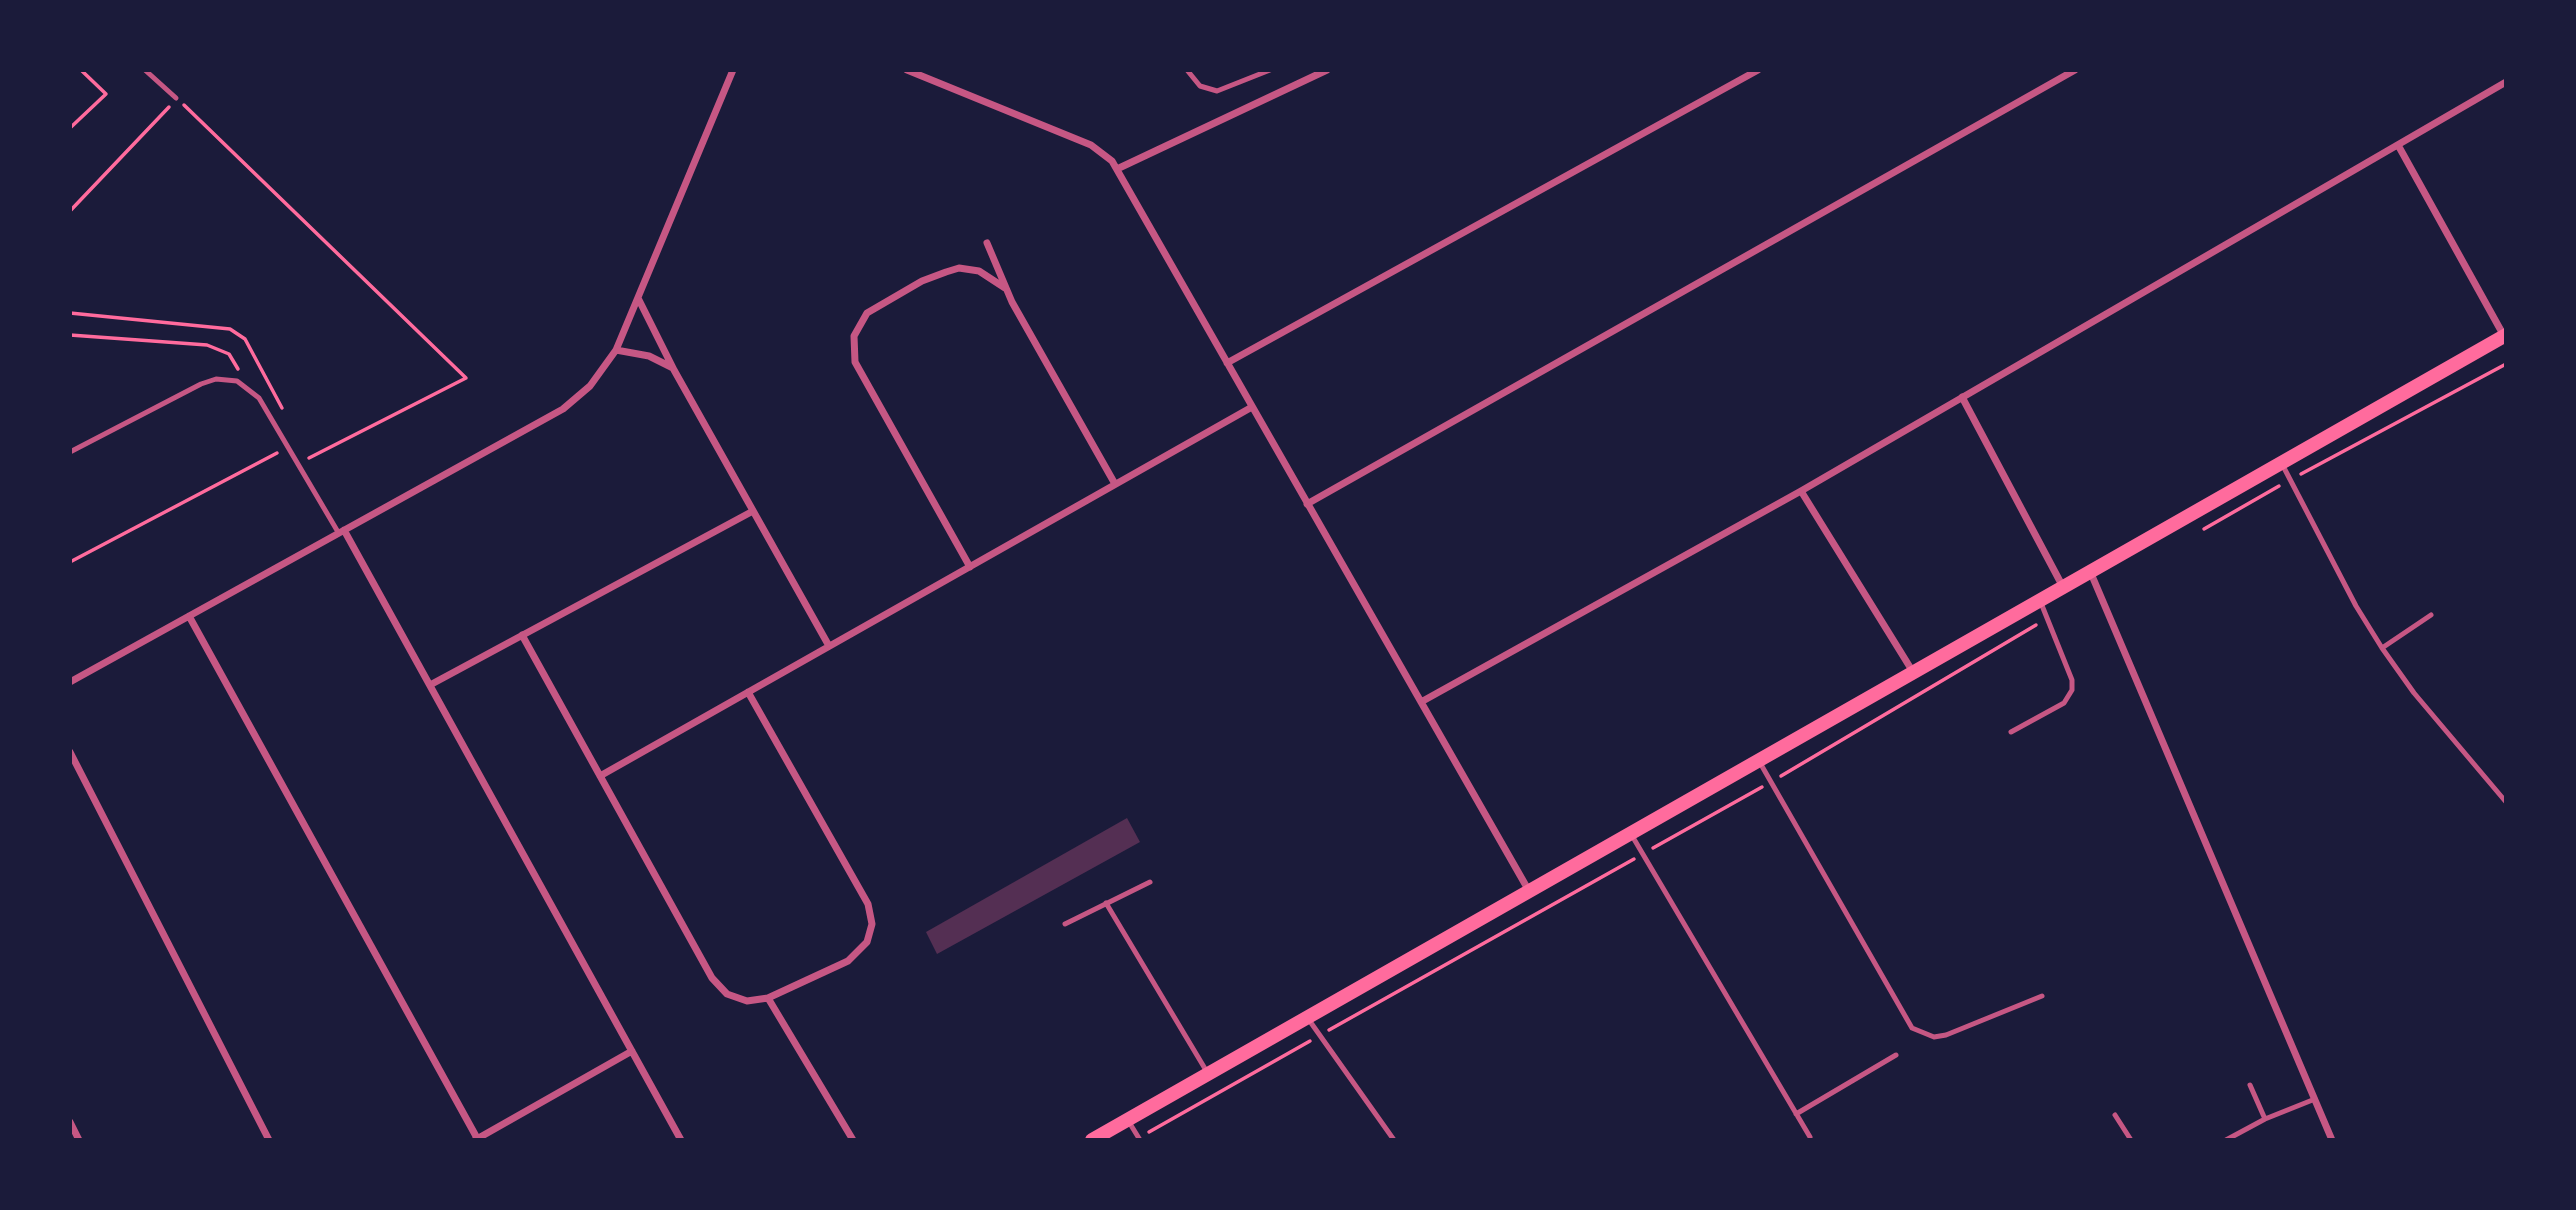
<!DOCTYPE html>
<html>
<head>
<meta charset="utf-8">
<style>
	body { margin:0 }
	#map { position:relative; width:2576px; height:1210px; overflow:hidden; background:#1b1b3a; font-family:Overpass,sans-serif }
	canvas { display:block }
	.frame { position:absolute; inset:0; border:72px solid #1b1b3a; pointer-events:none }
</style>
</head>
<body>
<div id="map">
<canvas width="2576" height="1210"></canvas>
<div class="frame"></div>
</div>
<script>
const context = document.querySelector('canvas').getContext('2d');
context.lineJoin = 'round';
function fill(path, color) { context.fillStyle = color; context.fill(path, 'evenodd'); }
const toPath = rows => new Path2D(rows.map(r => 'M' + r).join(''));
function trace(path, color, width, dash) { context.strokeStyle = color; context.lineWidth = width; context.lineCap = dash ? 'butt' : 'round'; context.setLineDash(dash || []); context.stroke(path); }
fill(toPath([
	[1127,818,1140,842,937,954,926,932]
]), '#542f53');
trace(toPath([
	[184,105,466,378,309,458],
	[70,128,106,94,81,70],
	[70,211,169,107],
	[70,313,230,329,245,339,282,408],
	[70,335,207,345,229,354,238,369],
	[2301,474,2506,364],
	[2204,529,2279,486],
	[70,562,277,453],
	[1781,776,2036,625],
	[1653,848,1762,787],
	[1329,1030,1634,859],
	[1149,1132,1310,1041]
]), '#ff6b9d', 3.5);
trace(toPath([
	[145,70,176,98],
	[1187,70,1200,86,1217,91,1270,70],
	[70,452,201,384,216,379,237,381,259,398,338,532],
	[2282,464,2356,606,2382,648,2414,693,2506,802],
	[2382,648,2431,615],
	[2011,732,2064,703,2072,690,2072,680,2041,603],
	[1759,761,1912,1028,1934,1037,1946,1035,2042,996],
	[1631,834,1810,1137],
	[1106,903,1207,1072],
	[1065,924,1150,882],
	[1309,1020,1394,1140],
	[2250,1085,2265,1119],
	[1796,1114,1896,1055],
	[2115,1115,2131,1140],
	[1129,1122,1140,1140],
	[2226,1140,2265,1119,2315,1099]
]), '#c65784', 5);
trace(toPath([
	[907,70,1091,145,1112,161,1529,891],
	[2398,145,2504,336],
	[1117,169,1327,70],
	[987,243,1012,302,1115,484],
	[638,298,674,370,829,646],
	[616,350,649,356,671,367],
	[1227,363,1758,70],
	[1962,397,2063,587],
	[1801,491,1913,672],
	[1307,504,2075,70],
	[344,530,681,1140],
	[970,567,855,362,854,336,867,313,922,281,946,272,959,268,979,271,1005,288],
	[2090,571,2332,1140],
	[189,616,477,1138],
	[522,635,712,978,727,994,747,1001,768,998,848,961,867,942,872,924,868,904,748,692],
	[70,682,563,409,590,386,616,350,733,70],
	[430,685,753,511],
	[1421,702,1801,491,2506,82],
	[70,752,269,1140],
	[600,776,1252,407],
	[768,998,853,1140],
	[70,1122,79,1140],
	[475,1140,632,1051]
]), '#c65784', 7);
trace(toPath([
	[1092,1140,2506,335]
]), '#ff6b9d', 14);
</script>
</body>
</html>
